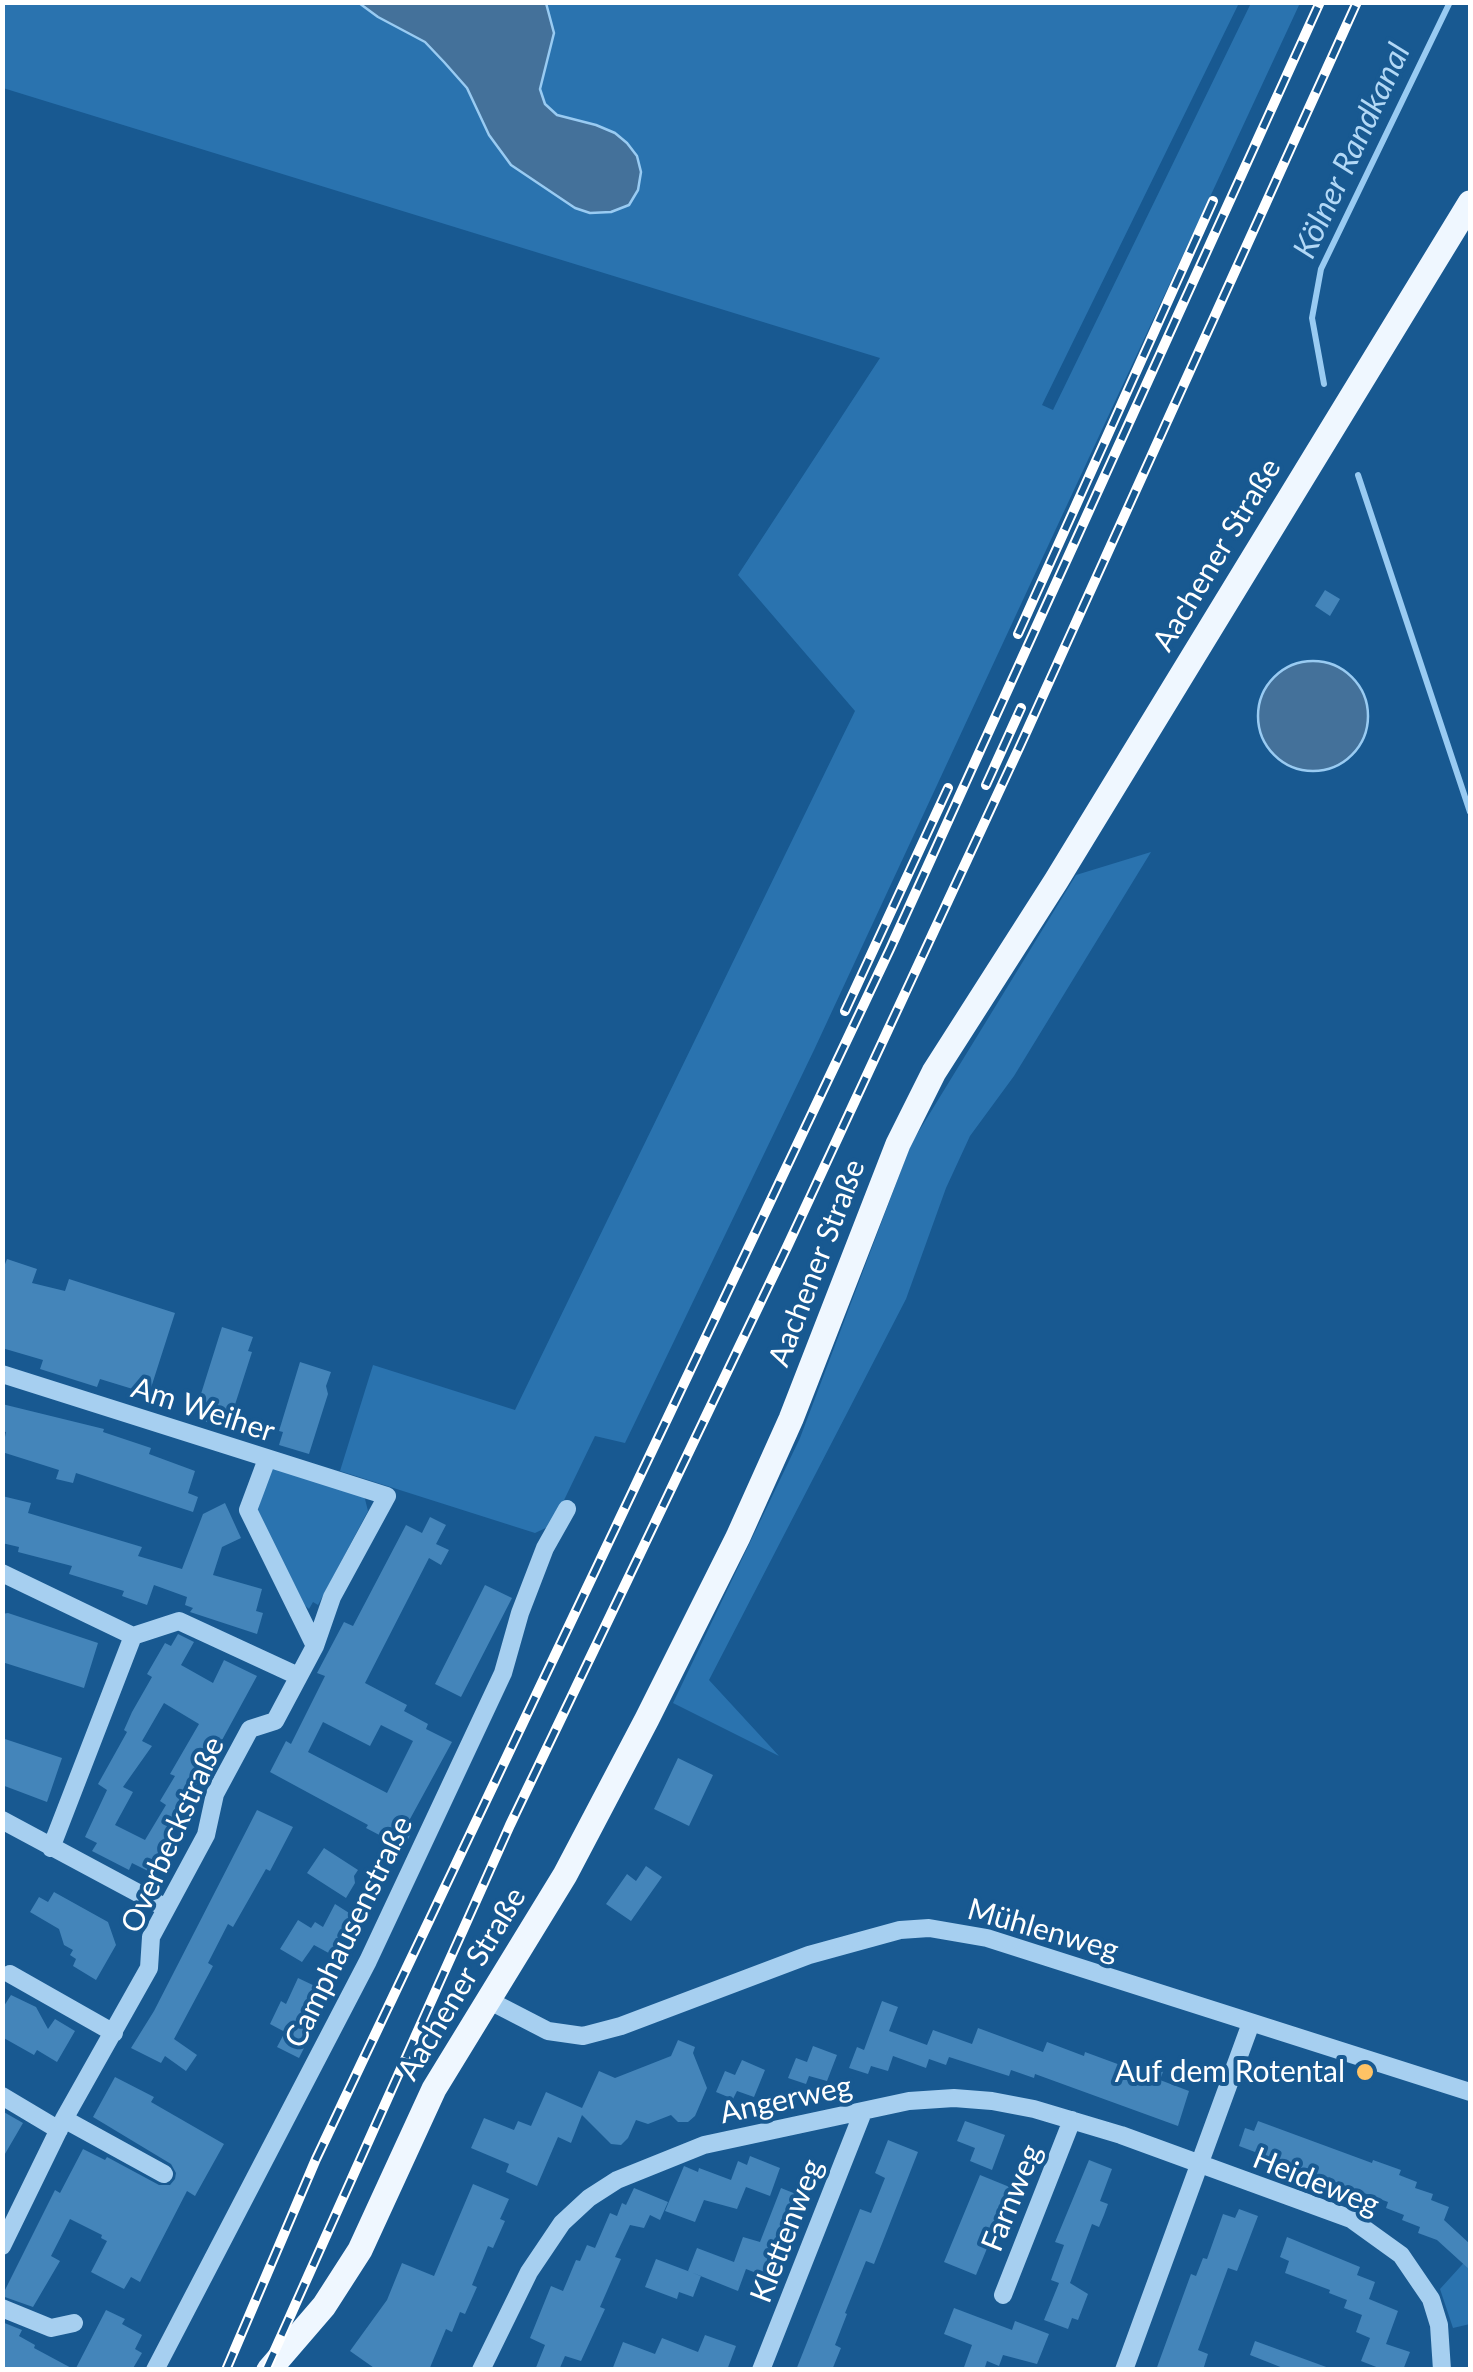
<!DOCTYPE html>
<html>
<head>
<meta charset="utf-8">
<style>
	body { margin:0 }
	#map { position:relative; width:1473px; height:2372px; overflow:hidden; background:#185991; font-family:Lato,sans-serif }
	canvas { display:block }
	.frame { position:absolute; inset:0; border:5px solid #fff; pointer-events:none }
</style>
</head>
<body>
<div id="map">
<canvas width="1473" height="2372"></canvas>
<div class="frame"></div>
</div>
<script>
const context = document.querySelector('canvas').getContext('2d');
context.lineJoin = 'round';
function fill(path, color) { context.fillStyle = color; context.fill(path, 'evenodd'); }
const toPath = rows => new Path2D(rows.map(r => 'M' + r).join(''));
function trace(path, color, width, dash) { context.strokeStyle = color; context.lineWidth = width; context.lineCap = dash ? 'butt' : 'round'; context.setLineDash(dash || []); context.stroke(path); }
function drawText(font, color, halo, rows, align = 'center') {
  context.font = font + ' Lato,sans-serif'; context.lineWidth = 8; context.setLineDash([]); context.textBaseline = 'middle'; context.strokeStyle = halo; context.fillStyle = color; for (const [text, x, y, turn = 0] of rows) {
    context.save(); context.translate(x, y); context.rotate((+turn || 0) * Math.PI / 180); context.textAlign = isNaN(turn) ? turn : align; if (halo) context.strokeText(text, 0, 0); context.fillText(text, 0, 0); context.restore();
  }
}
fill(toPath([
	[2,3,1239,3,1042,405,1053,410,1251,3,1300,3,814,1050,625,1443,595,1436,552,1525,535,1533,340,1471,373,1365,515,1410,855,711,738,575,880,358,3,88],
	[1151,852,1014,1076,970,1136,946,1188,906,1299,709,1680,779,1756,673,1703,800,1438,911,1144,1076,875],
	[271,1467,361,1494,365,1499,368,1511,318,1605,313,1602,309,1609,301,1602,257,1513],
	[1470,2256,1470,2324,1453,2328,1440,2289]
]), '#2a73af');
const water = toPath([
	[359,3,546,3,554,33,540,89,545,104,557,115,596,125,615,133,627,143,637,156,641,172,638,190,629,205,611,212,590,213,575,208,511,165,489,135,467,88,444,62,425,42,378,17,359,3],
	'1258 716a55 55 0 1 1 110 0a55 55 0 1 1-110 0Z'
]);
fill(water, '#44719a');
trace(water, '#99cbf2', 2.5);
trace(toPath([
	[1324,384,1312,318,1321,269,1450,2],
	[1358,475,1470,812]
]), '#99cbf2', 6);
fill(toPath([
	[1325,590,1340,599,1330,616,1315,606],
	[7,1259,37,1269,32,1283,65,1291,69,1279,175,1313,149,1394,100,1379,97,1387,40,1369,43,1360,2,1348,2,1272],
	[222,1327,253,1337,248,1351,252,1352,230,1420,224,1418,222,1427,204,1421,206,1413,201,1411,204,1398,200,1397],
	[300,1362,331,1372,326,1386,328,1394,309,1454,279,1445,283,1432,279,1431],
	[2,1404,104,1429,103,1432,151,1448,149,1454,195,1471,188,1493,198,1497,193,1512,76,1473,73,1483,56,1479,59,1470,2,1452,6,1432,2,1431],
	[2,1496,31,1503,28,1513,142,1547,138,1556,182,1569,203,1514,225,1503,241,1538,222,1547,213,1575,262,1589,256,1611,263,1613,257,1634,190,1612,193,1608,185,1605,187,1597,154,1585,147,1605,122,1596,124,1591,69,1574,72,1566,18,1552,19,1547,2,1543],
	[430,1517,446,1525,436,1544,449,1550,441,1565,429,1558,365,1683,407,1705,404,1711,428,1724,426,1729,452,1742,404,1830,411,1833,404,1848,366,1828,368,1825,270,1772,286,1741,291,1744,325,1676,317,1673,344,1622,353,1626,406,1525,422,1533],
	[323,1722,370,1746,381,1725,413,1741,387,1793,308,1752],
	[485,1585,512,1598,461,1697,435,1684],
	[8,1613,98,1643,84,1688,2,1662,2,1614],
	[178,1634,194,1642,181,1665,213,1683,224,1660,257,1676,150,1872,132,1863,129,1870,92,1851,97,1843,85,1837,107,1790,98,1784,127,1732,124,1730,132,1712,152,1677,147,1674,165,1643,171,1646],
	[164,1703,199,1724,170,1774,175,1776,160,1801,166,1805,145,1840,115,1825,133,1792,123,1787,152,1746,142,1741],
	[2,1738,62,1758,47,1802,2,1785],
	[678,1758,713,1775,689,1826,654,1809],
	[257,1810,293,1827,270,1871,266,1869,233,1927,228,1924,208,1963,213,1966,174,2039,197,2055,186,2071,165,2056,161,2063,131,2048,154,2011],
	[324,1848,358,1870,354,1876,355,1883,346,1898,307,1873],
	[646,1866,662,1877,631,1921,606,1904,627,1874,636,1881],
	[54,1892,108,1922,116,1945,96,1980,73,1966,76,1959,70,1955,73,1950,64,1945,59,1929,30,1912,39,1897,48,1902],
	[335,1904,357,1918,336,1957,314,1945,302,1962,280,1949,298,1920,311,1928,315,1922,323,1927],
	[298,1978,317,1987,305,2014,318,2020,299,2058,277,2047,285,2032,270,2024,281,2001,286,2004],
	[11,1995,36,2007,48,2029,55,2019,75,2031,57,2062,37,2050,34,2055,2,2037,2,2009],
	[882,2001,898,2007,889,2031,927,2045,933,2030,972,2044,978,2028,1043,2052,1047,2042,1084,2056,1085,2052,1142,2073,1145,2062,1164,2069,1160,2080,1189,2091,1178,2126,1035,2074,1034,2078,1011,2070,1009,2076,949,2057,946,2065,929,2059,926,2068,893,2056,888,2071,871,2066,868,2074,849,2068,857,2047,864,2050],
	[678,2040,695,2047,693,2053,707,2088,695,2116,688,2122,678,2122,671,2115,648,2124,636,2120,628,2138,621,2145,611,2144,582,2115,571,2143,558,2137,537,2186,506,2172,509,2164,471,2148,484,2118,514,2130,518,2121,531,2126,546,2092,582,2108,599,2071,615,2078,671,2056],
	[813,2046,837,2055,827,2081,809,2076,806,2084,788,2078,796,2058,807,2062],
	[742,2060,765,2070,754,2097,737,2091,733,2099,716,2092,725,2071,735,2075],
	[115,2077,154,2097,151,2102,224,2144,195,2196,187,2191,140,2282,131,2277,124,2289,91,2272,107,2241,101,2238,102,2235,70,2219,51,2256,60,2261,33,2307,2,2296,55,2190,60,2193,83,2149,105,2160,107,2157,159,2185,170,2185,175,2179,176,2173,171,2164,93,2117],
	[2,2111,23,2123,2,2159],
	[965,2121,1005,2135,992,2170,970,2161,975,2148,957,2141],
	[1258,2121,1372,2163,1373,2160,1401,2170,1399,2175,1417,2182,1415,2188,1433,2194,1431,2200,1449,2207,1444,2220,1470,2244,1470,2270,1437,2240,1418,2233,1420,2227,1402,2220,1404,2215,1386,2208,1388,2202,1239,2146,1245,2128,1254,2131],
	[888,2140,918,2152,874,2264,866,2261,845,2313,847,2314,835,2345,841,2348,832,2370,796,2370,860,2209,871,2213,885,2178,875,2173],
	[750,2156,780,2168,770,2196,746,2187,737,2209,704,2200,695,2222,665,2211,684,2166,698,2172,699,2168,731,2180,738,2161,747,2165],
	[1089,2160,1112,2169,1100,2201,1108,2204,1104,2215,1099,2227,1092,2224,1070,2283,1088,2294,1078,2320,1072,2318,1068,2329,1044,2320,1059,2283,1051,2280,1064,2245,1055,2242],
	[980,2175,1012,2188,976,2275,944,2262],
	[473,2184,509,2199,500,2219,505,2221,493,2248,488,2246,472,2285,477,2287,465,2314,460,2312,452,2332,446,2329,429,2370,377,2370,350,2351,387,2300,402,2263,434,2276],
	[634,2188,668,2202,660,2220,650,2215,644,2228,630,2225,615,2257,621,2259,600,2307,605,2309,581,2361,565,2356,559,2370,535,2370,545,2345,530,2338,551,2286,563,2291,576,2260,580,2261,587,2245,595,2248,610,2213,617,2216,622,2203,626,2205],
	[781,2188,796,2194,764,2276,746,2269,738,2291,688,2271,697,2248,734,2262,743,2237,760,2242],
	[1239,2209,1258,2216,1237,2271,1228,2268,1198,2350,1208,2354,1203,2370,1156,2370,1191,2274,1196,2276,1203,2258,1207,2259,1223,2214,1235,2218],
	[1287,2237,1360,2267,1357,2275,1375,2282,1369,2299,1398,2311,1386,2344,1410,2352,1403,2370,1384,2370,1361,2361,1370,2338,1356,2332,1362,2315,1344,2308,1347,2300,1329,2293,1330,2290,1285,2273,1289,2261,1280,2257],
	[656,2259,701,2276,693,2297,679,2292,677,2299,645,2287],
	[954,2308,1012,2330,1015,2321,1049,2334,1037,2364,1003,2355,999,2366,987,2361,984,2370,963,2370,972,2345,944,2334],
	[106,2310,125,2319,122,2324,142,2335,135,2349,142,2353,132,2370,75,2370],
	[2,2322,22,2330,19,2336,35,2345,34,2348,75,2370,2,2370],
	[705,2335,736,2346,727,2370,612,2370,623,2342,655,2354,662,2338,698,2352],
	[1255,2341,1329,2368,1328,2370,1288,2370,1250,2355]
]), '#4485ba');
trace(toPath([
	[2,1374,387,1496,332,1597,315,1646,275,1721,250,1729,215,1794,206,1835,151,1937,149,1968,64,2119,2,2246],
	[267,1459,248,1510,315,1646],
	[2,1573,133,1636,51,1848],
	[133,1636,179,1621,298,1676],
	[2,1820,166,1908],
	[10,1974,114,2033],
	[488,2000,548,2031,583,2036,621,2026,809,1955,900,1930,929,1928,987,1938,1470,2092],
	[2,2096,59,2130],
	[64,2119,164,2174],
	[1003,2295,1072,2120],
	[2,2308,51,2328,74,2323],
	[155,2370,368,1961,503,1673,520,1613,545,1548,567,1509],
	[481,2370,529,2272,562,2223,589,2198,617,2180,704,2145,909,2101,954,2098,992,2101,1034,2109,1121,2135,1351,2219,1401,2255,1431,2299,1439,2325,1442,2370],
	[761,2370,863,2112],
	[1124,2370,1251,2023]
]), '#a6cff0', 18);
trace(toPath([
	[269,2370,324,2306,360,2250,434,2089,565,1875,647,1719,738,1537,791,1419,898,1144,934,1072,1056,881,1470,203]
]), '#eff7ff', 25);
const rail = toPath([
	[1018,634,1213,201],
	[986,785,1021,708],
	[845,1011,948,788],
	[226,2370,316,2159,890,949,1320,2],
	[266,2370,510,1825,787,1247,1020,746,1357,2]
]);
trace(rail, '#fff', 10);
trace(rail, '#185991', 6, [19]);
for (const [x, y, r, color] of [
	[1365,2072,10,"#ffc365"]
]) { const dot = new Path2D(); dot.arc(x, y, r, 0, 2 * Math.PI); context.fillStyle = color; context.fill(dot); trace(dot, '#185991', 4); }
drawText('30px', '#fff', '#185991', [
	["Aachener Straße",1217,555,-59],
	["Aachener Straße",817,1263,-69],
	["Am Weiher",203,1410,18],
	["Overbeckstraße",173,1835,-66],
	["Mühlenweg",1043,1930,16],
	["Camphausenstraße",349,1932,-64],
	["Aachener Straße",462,1984,-59],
	["Angerweg",786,2100,-12],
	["Heideweg",1316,2182,22],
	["Farnweg",1012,2198,-68],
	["Klettenweg",787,2231,-69]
]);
drawText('30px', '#fff', '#185991', [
	["Auf dem Rotental",1345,2072]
], 'right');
drawText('italic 32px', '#b2d8f6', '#185991', [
	["Kölner Randkanal",1352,151,-65]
]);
</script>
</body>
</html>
